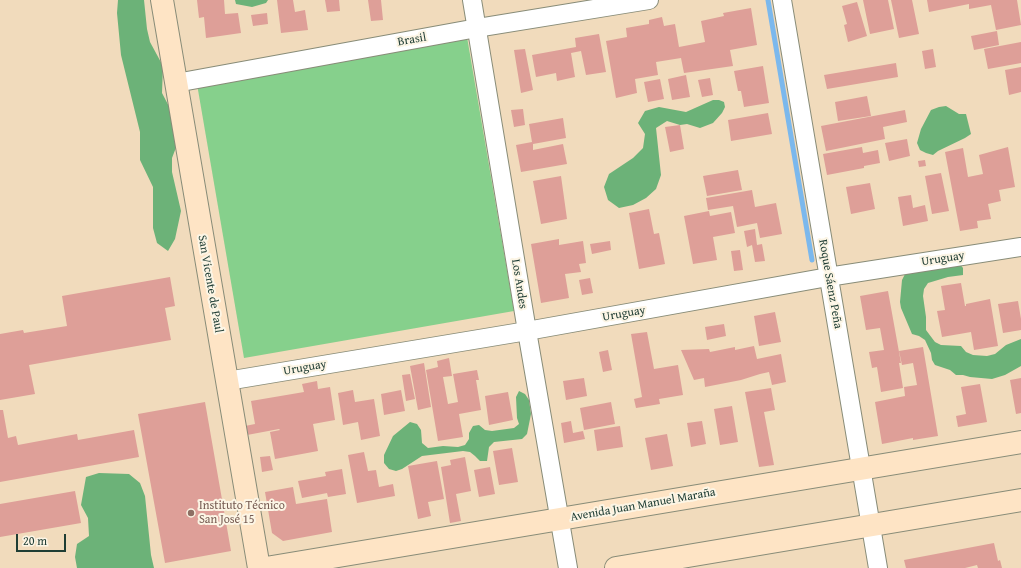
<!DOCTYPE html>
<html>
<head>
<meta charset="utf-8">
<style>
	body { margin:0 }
	#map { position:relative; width:1021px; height:568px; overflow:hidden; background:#f1dbbc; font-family:"Gentium Book Plus",serif }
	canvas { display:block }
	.scale { position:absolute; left:16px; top:534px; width:50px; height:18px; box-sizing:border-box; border:2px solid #1f3d34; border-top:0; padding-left:5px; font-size:12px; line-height:14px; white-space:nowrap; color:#1f3d34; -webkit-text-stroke:3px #fcf5e5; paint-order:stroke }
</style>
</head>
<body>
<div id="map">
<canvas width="1021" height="568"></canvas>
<div class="scale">20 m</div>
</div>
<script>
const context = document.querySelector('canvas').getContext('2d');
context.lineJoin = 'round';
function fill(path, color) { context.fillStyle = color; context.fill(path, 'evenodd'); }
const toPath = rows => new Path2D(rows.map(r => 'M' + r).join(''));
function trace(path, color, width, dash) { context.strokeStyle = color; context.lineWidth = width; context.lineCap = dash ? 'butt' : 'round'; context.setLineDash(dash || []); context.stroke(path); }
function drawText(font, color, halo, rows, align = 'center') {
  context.font = font + ' "Gentium Book Plus",serif'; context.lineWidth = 4; context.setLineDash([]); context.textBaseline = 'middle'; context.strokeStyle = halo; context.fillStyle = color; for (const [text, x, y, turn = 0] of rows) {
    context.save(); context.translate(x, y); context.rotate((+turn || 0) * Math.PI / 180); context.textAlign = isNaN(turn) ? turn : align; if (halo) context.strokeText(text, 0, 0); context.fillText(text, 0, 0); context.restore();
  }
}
fill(toPath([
	[467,37,514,311,244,358,197,84]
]), '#86d08c');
fill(toPath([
	[118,0,144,0,147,29,150,42,163,66,162,93,175,118,177,145,172,158,172,172,181,211,175,239,168,251,157,243,153,228,153,187,140,160,140,132,121,55,117,13],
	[235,0,268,0,266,3,252,7,236,4],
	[713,100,719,100,724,102,725,107,722,113,713,123,700,128,687,124,680,125,667,121,656,128,661,175,656,189,646,198,633,205,619,208,608,200,604,187,609,174,633,158,643,148,645,134,638,123,645,111,659,107,686,112],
	[946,106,959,114,966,114,971,134,965,138,938,151,933,155,926,153,920,150,917,143,921,129,931,110,939,107],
	[959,263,963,268,963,275,948,277,928,283,924,289,923,296,926,317,926,330,935,342,941,345,961,346,966,352,973,355,987,356,995,354,1006,345,1021,339,1021,366,1005,375,992,379,970,377,963,375,956,375,950,370,935,365,932,360,931,353,925,340,919,336,912,334,901,308,900,302,902,280,905,274],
	[519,391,525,394,529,400,531,414,527,434,522,439,494,442,489,447,487,461,480,461,475,456,470,452,463,451,422,456,402,469,396,471,389,469,384,463,384,455,393,436,410,422,417,424,421,430,422,443,428,448,443,446,458,447,465,445,469,439,469,433,473,426,479,425,485,430,492,431,514,428,519,424,517,418,516,397],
	[99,473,129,474,140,483,145,496,151,555,154,568,77,568,75,557,77,544,89,536,88,518,81,505,86,477]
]), '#6cb278');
trace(toPath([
	[768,0,812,260]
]), '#7bb8ed', 5);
fill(toPath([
	[197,0,224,0,225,14,238,13,241,33,206,38,204,17,199,18],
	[277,0,293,0,295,12,305,10,308,30,281,33],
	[325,0,339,0,340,11,327,12],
	[368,0,381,0,383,20,371,21],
	[863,0,888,0,894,29,870,34],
	[891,0,912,0,919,34,899,38],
	[927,0,1017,0,1021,25,996,30,991,5,969,9,969,4,929,12],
	[857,2,867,36,848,42,844,25,847,24,842,6],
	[751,8,757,45,730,50,733,66,684,73,681,58,656,62,658,75,635,79,637,93,616,98,606,41,627,37,626,28,649,24,649,20,662,17,664,26,675,24,679,47,705,42,701,21,724,16,723,13],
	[267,13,268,24,253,26,251,15],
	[997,31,999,45,974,50,971,36],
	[599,34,606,72,586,75,581,51,571,53,575,77,557,81,556,73,536,77,532,55,576,47,575,38],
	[1021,42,1021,63,988,69,984,49],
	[525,49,533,90,521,93,514,50],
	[933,49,936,67,925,69,922,51],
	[896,63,898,77,827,89,824,75],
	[763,66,769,103,744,107,741,91,738,91,734,71],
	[1021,67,1021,92,1009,95,1005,70],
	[686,75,690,97,672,100,668,79],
	[710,78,713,95,702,97,698,80],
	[660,79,664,99,648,102,644,82],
	[867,96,871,116,838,121,835,102],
	[523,109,525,125,514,127,511,110],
	[905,110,907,122,883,127,885,139,826,151,821,126],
	[768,113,772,134,731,141,728,120],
	[563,118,566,138,533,144,533,150,563,144,567,164,521,172,516,145,532,142,529,124],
	[680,125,684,149,670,152,665,127],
	[907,139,910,156,889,161,885,143],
	[862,147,863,153,878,150,880,163,864,166,864,168,827,175,823,154],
	[1008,147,1015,187,999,190,1001,201,988,204,991,219,977,221,978,228,960,231,945,152,963,148,968,177,983,174,979,155],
	[925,160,926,166,919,167,918,161],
	[738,170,742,190,707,196,703,176],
	[941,173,949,211,932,214,925,176],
	[561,176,567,219,541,224,533,181],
	[870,183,875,209,851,214,846,187],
	[752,190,755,207,776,203,782,234,760,238,757,223,737,227,733,206,708,210,706,198],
	[911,195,913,208,925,205,928,221,903,226,898,197],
	[649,209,654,234,659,233,665,264,639,269,629,213],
	[709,211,710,216,731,212,735,233,713,237,717,260,693,264,684,216],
	[755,229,757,245,762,244,765,261,755,262,752,245,747,247,744,231],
	[559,239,559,245,583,241,586,263,579,264,581,272,565,274,569,298,541,303,531,244],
	[610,241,611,250,592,254,590,244],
	[740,250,743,270,734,271,731,251],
	[170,277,175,306,165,308,171,340,29,365,35,394,0,400,0,334,23,330,24,333,67,326,62,296],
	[590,278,593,293,582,295,579,280],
	[961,283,965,306,966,306,966,304,990,299,998,346,974,350,971,332,942,337,937,311,945,310,941,286],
	[888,291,901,363,899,363,903,388,881,392,877,367,872,368,869,352,884,350,880,328,866,330,860,296],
	[1018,301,1021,319,1021,330,1003,333,998,304],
	[775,312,781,342,759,346,754,316],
	[724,324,726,336,707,340,705,327],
	[647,332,654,369,678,365,683,395,659,399,660,404,636,408,634,399,642,397,631,334],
	[754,346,757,359,781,354,786,382,772,385,769,372,760,374,741,380,705,387,704,378,694,380,681,350,709,349,710,352,735,347,735,350],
	[923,347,938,436,913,440,913,438,882,444,875,402,905,396,904,387,917,385,913,363,902,365,899,351],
	[608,350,612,370,603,372,599,352],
	[449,358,452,376,443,377,448,404,458,402,453,374,477,370,479,380,476,380,481,410,459,414,463,437,438,441,426,370,438,367,437,361],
	[424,363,431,407,418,410,410,366],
	[410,374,415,399,406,401,402,375],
	[584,378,587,396,566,400,563,381],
	[1021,378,1021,413,1016,414,1010,380],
	[317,381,318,389,330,387,335,420,313,424,318,451,275,459,270,432,280,430,279,429,247,435,245,426,255,424,251,401,304,392,302,384],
	[980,384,987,422,958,427,956,416,966,414,961,387],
	[771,388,775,410,764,412,774,465,759,467,745,392],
	[353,390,355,402,374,399,380,436,361,440,358,422,343,425,338,393],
	[401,390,405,411,384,415,381,394],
	[508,392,513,420,489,425,485,396],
	[205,402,231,551,165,563,138,414],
	[611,402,615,424,584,430,580,408],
	[732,406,738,442,720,445,714,409],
	[0,410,3,410,8,438,16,436,18,445,77,434,78,440,134,430,139,457,0,482],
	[571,421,573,433,583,431,585,439,564,443,561,423],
	[702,421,706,444,691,447,687,423],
	[620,426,623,447,597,451,594,430],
	[667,434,673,466,651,470,645,438],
	[512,448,518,482,499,485,493,451],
	[364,452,368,471,376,470,379,487,393,484,395,496,357,503,348,455],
	[270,456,273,470,262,472,260,457],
	[465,457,471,491,456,494,461,521,450,523,441,467,451,465,450,460],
	[437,461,444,499,428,502,431,516,418,519,408,466],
	[490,467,495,494,479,497,474,470],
	[342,469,346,494,328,497,327,493,302,498,298,481,326,476,325,472],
	[293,487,296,504,327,499,332,532,283,541,272,533,265,492],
	[75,491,81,523,0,537,0,504],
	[994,543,998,561,1000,560,1002,568,978,568,977,565,965,568,906,568,904,560]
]), '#de9f98');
const street = toPath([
	[472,0,527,331,568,568],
	[782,0,878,568],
	[176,83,477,28,649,0],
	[227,381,527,331,828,277,1021,247]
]);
const secondary = toPath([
	[162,0,259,568],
	[266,568,1021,442],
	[616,568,1021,500]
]);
trace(street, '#888c78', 20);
trace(secondary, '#888c78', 24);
trace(street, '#fff', 18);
trace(secondary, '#fee4c5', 22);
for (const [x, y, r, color] of [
	[191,513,4,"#8d6e63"]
]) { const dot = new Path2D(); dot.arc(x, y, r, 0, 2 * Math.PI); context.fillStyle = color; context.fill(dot); trace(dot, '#fcf5e5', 1.5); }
drawText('12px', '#1f3d34', '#fcf5e5', [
	["Brasil",412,40,-10],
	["Uruguay",943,259,-9],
	["San Vicente de Paul",210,284,80],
	["Los Andes",519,284,81],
	["Roque Sáenz Peña",830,284,80],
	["Uruguay",624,314,-10],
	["Uruguay",305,368,-10],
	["Avenida Juan Manuel Maraña",643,505,-10]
]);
drawText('12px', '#785e54', '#fcf5e5', [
	["Instituto Técnico",199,506],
	["San José 15",199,520]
], 'left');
</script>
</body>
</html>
